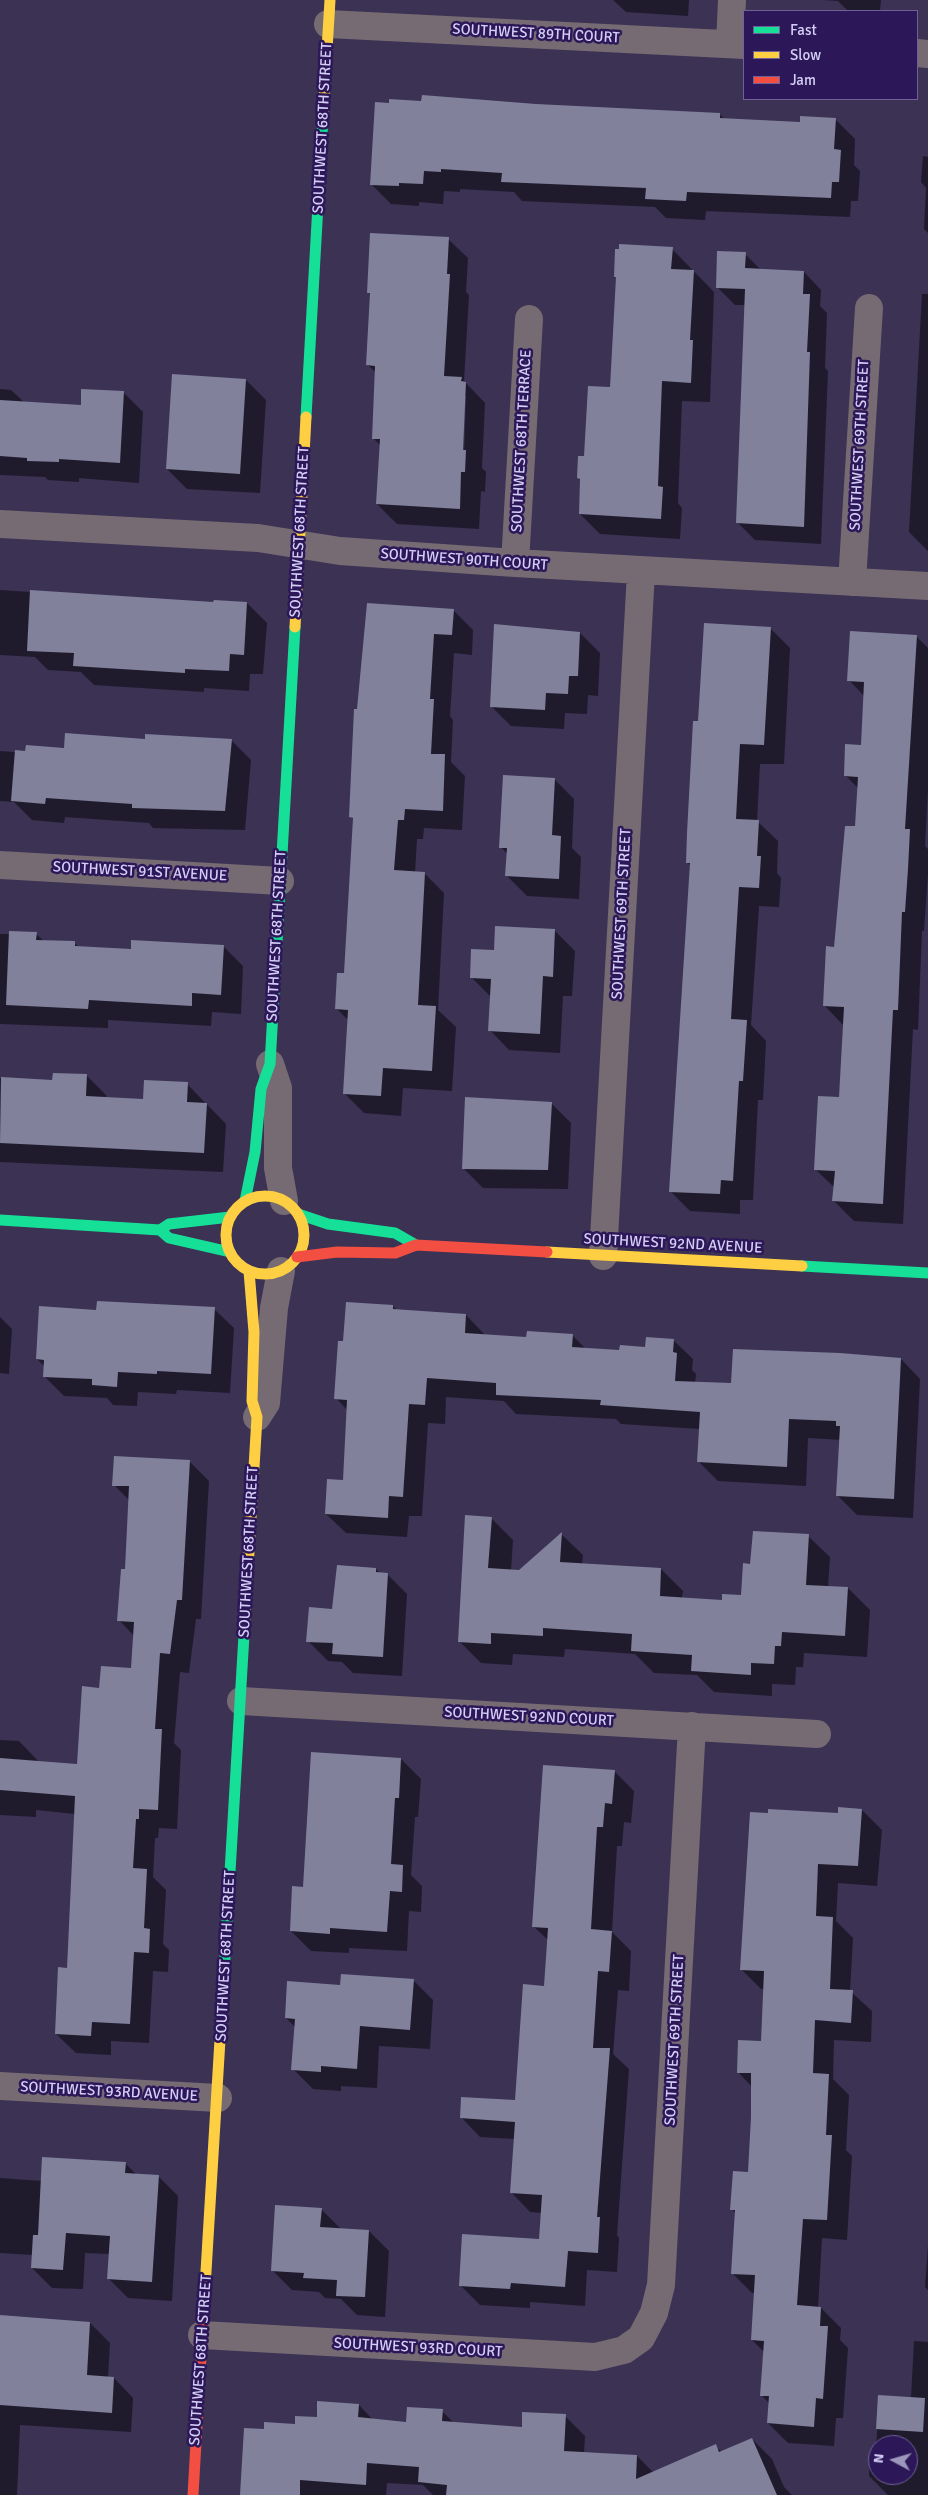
<!DOCTYPE html>
<html>
<head>
<meta charset="utf-8">
<style>
	body { margin:0 }
	#map { position:relative; width:928px; height:2495px; overflow:hidden; background:#3b3254; font-family:Signika,sans-serif }
	canvas { display:block }
	.legend { position:absolute; left:743px; top:10px; width:175px; height:90px; box-sizing:border-box; background:#2c1858; border:1px solid #6f6197; margin:0; padding:6px 9px; list-style:none; font-size:15px; color:#d4cef6 }
	.legend li { display:flex; align-items:center; gap:10px; height:25px }
	.legend b { width:25px; border:1px solid #6f6197 }
	.north { position:absolute; left:868px; top:2435px; width:50px; height:50px; box-sizing:border-box; background:#2c1858; border:1px solid #6f6197; border-radius:50%; rotate:276deg; font-size:14px; font-weight:700; line-height:20px; text-align:center; color:#d4cef6 }
	.north::after { content:''; display:block; margin:auto; width:18px; height:22px; background:#9e97bd; clip-path:polygon(50% 0,100% 100%,50% 72%,0 100%) }
</style>
</head>
<body>
<div id="map">
<canvas width="928" height="2495"></canvas>
<ul class="legend">
<li><b style="height:6px;background:#16e098"></b>Fast</li>
<li><b style="height:6px;background:#ffcf43"></b>Slow</li>
<li><b style="height:6px;background:#f24e42"></b>Jam</li>
</ul>
<div class="north">N</div>
</div>
<script>
const context = document.querySelector('canvas').getContext('2d');
context.lineJoin = 'round';
function fill(path, color) { context.fillStyle = color; context.fill(path, 'evenodd'); }
const toPath = rows => new Path2D(rows.map(r => 'M' + r).join(''));
function trace(path, color, width, dash) { context.strokeStyle = color; context.lineWidth = width; context.lineCap = dash ? 'butt' : 'round'; context.setLineDash(dash || []); context.stroke(path); }
function drawText(font, color, halo, rows, align = 'center') {
  context.font = font + ' Signika,sans-serif'; context.lineWidth = 5; context.setLineDash([]); context.textBaseline = 'middle'; context.strokeStyle = halo; context.fillStyle = color; for (const [text, x, y, turn = 0] of rows) {
    context.save(); context.translate(x, y); context.rotate((+turn || 0) * Math.PI / 180); context.textAlign = isNaN(turn) ? turn : align; if (halo) context.strokeText(text, 0, 0); context.fillText(text, 0, 0); context.restore();
  }
}
fill(toPath([
	[613,0,689,0,688,16,626,12],
	[823,0,881,0,880,11,848,11,838,1],
	[536,105,719,114,725,119,801,123,835,119,855,139,854,165,860,171,858,201,851,201,850,217,706,211,705,220,666,218,655,207,522,201,514,192,460,189,460,192,444,191,443,204,419,202,419,206,391,204,371,184],
	[928,152,928,233,924,229,926,188,921,182,923,156,928,157],
	[448,239,468,258,466,292,469,295,464,381,485,403,482,468,486,472,485,492,481,491,479,529,397,524,377,504,381,446,373,438,376,373,368,365,371,295,368,292],
	[464,396,466,396,464,456,461,456],
	[672,249,714,292,710,402,682,401,678,503,682,508,680,539,600,534,580,514,582,481,578,478,611,388,617,279,615,276],
	[745,254,761,270,804,272,821,290,820,306,827,313,825,368,828,371,821,544,755,540,737,522,745,305,735,305,717,287],
	[922,294,928,294,928,551,909,532],
	[246,380,266,400,260,493,187,489,167,469],
	[0,389,11,390,24,402,82,406,124,393,143,412,139,483,79,478,79,482,48,480,45,477,0,475],
	[0,590,215,604,247,603,267,623,263,674,250,674,249,691,204,688,204,692,94,685,81,672,48,670,35,657,0,655],
	[453,610,473,630,472,655,454,653,450,716,453,720,451,762,465,776,462,830,424,828,423,839,417,839,415,873,424,873,444,893,438,1010,456,1027,452,1091,403,1088,401,1116,364,1113,344,1093,349,1021,336,1008,345,974,354,820,351,817,358,711],
	[770,628,790,648,784,764,760,764,757,821,778,841,777,873,781,878,779,907,759,906,751,1025,766,1041,763,1100,758,1100,753,1200,740,1200,740,1214,690,1211,670,1191,691,866,687,862,699,722],
	[580,633,600,653,598,696,588,695,587,714,565,713,564,729,511,726,491,706],
	[916,636,928,648,928,790,925,846,928,849,928,874,924,931,922,931,918,1030,913,1029,903,1224,854,1221,834,1201,835,1188,815,1169,841,1099,844,1026,824,1005,856,828,859,789,845,775,862,746,864,696,849,680],
	[146,740,231,740,251,760,245,830,153,828,149,823,65,817,64,823,32,820,14,802,0,801,0,751,27,753],
	[554,779,574,799,572,848,581,857,579,899,527,896,507,876,508,855,501,847],
	[555,931,575,951,572,996,563,996,560,1053,509,1050,490,1030,491,997,471,977,495,952],
	[0,934,36,934,44,941,74,943,79,947,132,950,223,946,243,966,241,1014,212,1012,211,1026,108,1020,108,1028,0,1024],
	[86,1075,106,1095,106,1099,144,1101,187,1084,226,1124,223,1172,0,1162,0,1078,54,1081],
	[551,1103,571,1123,568,1189,483,1188,463,1168],
	[393,1306,397,1310,466,1315,485,1335,527,1338,572,1335,586,1349,620,1351,647,1348,673,1340,693,1359,692,1370,696,1374,695,1383,732,1385,901,1359,920,1379,913,1518,857,1515,838,1496,841,1440,808,1438,806,1486,718,1481,698,1461,700,1429,621,1424,616,1419,516,1414,504,1401,446,1397,445,1424,428,1423,422,1516,409,1516,407,1537,346,1533,326,1514,344,1481,348,1411,336,1398,344,1343],
	[214,1309,234,1328,230,1393,177,1390,176,1394,138,1392,137,1406,113,1405,107,1398,64,1396,44,1376,45,1367,37,1359,97,1311],
	[0,1317,12,1329,9,1374,0,1373],
	[189,1461,209,1481,201,1619,196,1619,189,1673,180,1672,174,1743,181,1750,177,1829,159,1828,158,1838,155,1838,153,1877,166,1890,163,1944,169,1950,168,1972,153,1971,149,2043,111,2041,111,2055,76,2053,56,2034,68,1969,75,1814,36,1810,36,1817,0,1815,0,1740,19,1741,39,1762,78,1765,100,1689,132,1670,134,1636,119,1620,126,1571,130,1501,114,1485],
	[491,1518,513,1540,511,1571,520,1571,561,1534,583,1555,582,1565,661,1569,683,1591,682,1598,723,1601,742,1597,751,1565,808,1536,830,1557,828,1587,848,1588,870,1610,867,1657,804,1653,803,1667,796,1667,795,1685,772,1684,772,1696,714,1692,697,1675,654,1673,635,1654,565,1649,564,1657,513,1654,512,1665,481,1663,459,1641],
	[376,1569,380,1573,387,1574,407,1594,402,1676,353,1673,342,1662,328,1661,308,1641,333,1610],
	[401,1759,421,1779,418,1817,415,1817,411,1875,422,1886,421,1912,409,1911,407,1951,349,1948,349,1953,311,1951,291,1931,304,1888],
	[614,1771,634,1791,631,1823,624,1822,622,1846,617,1846,612,1932,631,1951,629,1991,618,1990,613,2054,629,2069,617,2235,619,2238,617,2272,587,2270,585,2306,530,2302,530,2308,480,2305,460,2285,541,2240,542,2213,530,2212,511,2192,515,2139,480,2137,461,2117,516,2101,545,1987,549,1941,533,1926],
	[862,1810,882,1830,877,1886,838,1883,836,1921,853,1938,850,1991,872,2011,871,2042,834,2040,833,2079,849,2095,846,2150,852,2156,847,2240,822,2238,818,2308,821,2308,841,2328,840,2340,848,2348,843,2418,836,2418,834,2446,788,2443,768,2423,769,2403,761,2395,764,2352,752,2340,755,2293,752,2293,732,2273,736,2214,732,2209,750,2173,752,2087,738,2072,762,2043,764,1989,761,1989,741,1969,839,1815],
	[413,1980,433,2000,430,2049,379,2046,377,2088,341,2086,341,2091,313,2089,293,2069,295,2027,286,2018,342,1986],
	[125,2163,137,2175,158,2176,178,2196,172,2301,128,2298,108,2278,110,2254,85,2253,83,2289,52,2288,32,2268,33,2255,0,2253,0,2169,0,2178,42,2181],
	[321,2209,341,2229,369,2231,389,2251,385,2317,357,2315,341,2299,325,2298,319,2292,292,2290,272,2270],
	[928,2245,928,2290,925,2287],
	[0,2317,90,2323,110,2343,108,2378,114,2378,133,2398,131,2432,20,2425,17,2495,26,2495,0,2495],
	[928,2338,928,2495,888,2495,869,2476,870,2450,876,2451,879,2396,911,2398,914,2341,928,2342],
	[878,2445,908,2445,908,2475,878,2475],
	[359,2405,373,2420,407,2423,442,2411,454,2423,523,2428,565,2416,585,2436,584,2453,637,2456,653,2472,715,2446,722,2452,752,2439,772,2459,784,2487,792,2495,433,2495,423,2485,387,2483,386,2495,241,2495,265,2431,296,2425]
]), '#0007');
fill(toPath([
	[422,95,536,104,720,113,720,118,800,122,800,116,836,118,834,149,841,150,839,182,832,182,831,198,687,192,686,201,645,199,646,188,501,182,502,173,441,169,441,172,424,171,423,184,399,183,399,186,370,185,375,102,389,103,389,99,421,101],
	[370,233,449,237,447,274,450,274,444,376,462,377,461,381,466,382,463,450,466,450,465,472,461,472,460,509,376,504,380,439,372,439,375,366,366,365,370,293,367,293],
	[619,244,673,247,671,269,694,270,690,340,693,340,691,383,662,381,658,486,663,487,661,519,579,514,580,479,577,478,578,456,584,456,588,386,610,387,616,277,614,277,615,249,619,249],
	[717,251,746,252,745,268,804,271,803,294,810,294,807,352,810,352,804,527,736,523,745,289,716,288],
	[172,374,246,379,240,474,166,469],
	[81,389,124,391,120,463,59,459,59,462,27,461,27,458,0,456,0,400,81,405],
	[30,590,213,602,214,600,247,602,244,655,230,654,229,671,185,669,185,673,73,666,74,653,27,651],
	[367,603,454,609,452,635,434,634,430,699,434,699,431,754,445,754,443,811,405,809,404,820,398,820,394,870,425,872,418,1005,436,1006,432,1071,383,1068,381,1096,343,1094,348,1010,335,1009,337,973,344,973,353,818,349,817,354,709,357,709],
	[704,623,771,627,764,745,740,744,736,819,759,820,757,856,761,856,759,888,739,887,731,1019,747,1020,743,1081,739,1081,733,1181,721,1180,720,1194,669,1192,690,863,686,863,687,833,693,721,698,721],
	[494,624,580,632,578,676,569,676,568,694,546,693,545,710,490,707],
	[850,631,917,635,905,829,910,829,908,869,905,912,902,912,898,1010,893,1010,883,1204,832,1201,835,1171,814,1170,818,1096,839,1097,844,1007,823,1006,826,946,834,947,845,826,855,826,858,777,844,776,845,744,861,745,864,682,847,681],
	[65,733,145,739,145,734,232,739,225,811,132,808,132,804,46,798,45,804,11,801,15,750,25,751,26,745,64,748],
	[503,775,555,778,552,835,561,836,559,879,505,876,507,848,499,848],
	[495,926,555,929,553,977,543,976,540,1034,488,1031,491,979,470,978,471,949,494,950],
	[9,931,37,932,36,940,75,941,75,946,131,949,131,940,224,945,221,995,192,993,192,1006,89,1000,88,1009,6,1005],
	[53,1073,87,1074,86,1096,143,1099,144,1080,188,1082,187,1102,207,1103,204,1153,0,1143,1,1077,52,1080],
	[465,1097,552,1102,548,1170,462,1169],
	[97,1301,215,1307,211,1374,157,1371,157,1374,118,1372,117,1387,92,1385,92,1379,43,1377,44,1360,36,1359,39,1306,96,1310],
	[346,1302,393,1305,393,1309,466,1314,465,1333,526,1337,527,1331,573,1334,572,1347,619,1350,620,1345,645,1347,646,1337,674,1339,673,1352,677,1353,675,1381,731,1383,733,1349,840,1353,901,1358,894,1499,836,1496,840,1426,836,1426,836,1421,789,1419,787,1467,697,1462,700,1412,600,1405,601,1400,496,1395,496,1383,427,1378,425,1405,409,1404,403,1497,389,1496,388,1518,325,1514,327,1479,343,1480,347,1400,334,1399,338,1341,343,1341],
	[114,1456,190,1460,182,1600,177,1600,170,1654,160,1653,155,1729,162,1729,158,1810,139,1809,139,1819,136,1819,133,1868,147,1869,144,1928,150,1929,149,1953,134,1952,130,2024,92,2022,91,2036,55,2034,58,1967,67,1968,75,1796,0,1790,0,1758,77,1764,82,1686,99,1688,101,1666,131,1668,134,1622,117,1621,121,1569,125,1569,129,1486,112,1486],
	[465,1515,492,1517,488,1568,519,1570,562,1532,560,1562,661,1568,660,1596,722,1600,722,1594,741,1595,743,1563,750,1564,753,1531,809,1534,806,1585,848,1587,845,1636,782,1632,781,1646,775,1646,774,1664,751,1663,751,1675,691,1671,692,1655,631,1651,632,1634,543,1628,543,1636,491,1633,491,1644,458,1642],
	[337,1565,376,1568,376,1572,388,1573,383,1657,332,1654,333,1643,306,1642,309,1607,332,1609],
	[311,1752,401,1758,399,1798,395,1798,391,1864,403,1865,402,1892,390,1891,387,1932,330,1928,330,1934,290,1931,292,1886,303,1887],
	[543,1765,615,1770,612,1804,605,1803,603,1827,597,1827,591,1929,612,1931,609,1972,598,1971,593,2048,610,2048,597,2217,600,2217,598,2253,568,2251,565,2287,511,2283,510,2289,459,2286,462,2234,539,2239,542,2195,510,2193,515,2122,460,2118,461,2097,515,2100,523,1984,544,1986,548,1928,532,1927],
	[838,1807,862,1809,858,1866,818,1864,816,1916,833,1917,830,1989,853,1990,851,2023,815,2020,813,2073,829,2074,826,2135,832,2135,827,2220,803,2219,797,2305,821,2307,820,2326,828,2326,823,2399,816,2398,814,2427,767,2423,769,2396,760,2396,764,2341,751,2340,755,2275,731,2274,735,2210,730,2210,733,2171,748,2172,751,2117,751,2073,737,2073,738,2040,761,2041,764,1971,740,1970,750,1812,768,1813,768,1809,838,1813],
	[341,1974,414,1979,410,2030,360,2026,357,2069,321,2066,321,2072,291,2070,295,2019,285,2018,287,1981,340,1985],
	[42,2157,126,2162,125,2173,159,2175,152,2282,107,2279,110,2236,66,2233,63,2270,31,2268,33,2235,38,2235],
	[275,2205,322,2208,320,2227,369,2230,365,2297,336,2296,337,2280,303,2278,304,2273,271,2271],
	[0,2315,90,2322,87,2375,114,2377,112,2413,0,2405],
	[878,2395,925,2398,923,2432,876,2429],
	[317,2401,359,2404,358,2417,406,2422,407,2407,443,2409,442,2421,522,2427,522,2412,566,2414,564,2451,637,2455,636,2479,716,2444,719,2452,752,2438,777,2495,446,2495,447,2485,418,2482,419,2467,367,2463,366,2485,300,2480,300,2495,240,2495,244,2428,264,2429,264,2422,295,2424,295,2416,317,2417]
]), '#81819c');
trace(toPath([
	[328,24,744,45],
	[730,44,732,0],
	[917,53,928,54],
	[0,524,258,538,340,551,515,563,928,586],
	[515,563,529,319],
	[852,582,869,308],
	[0,865,280,881],
	[270,1064,278,1088,278,1168,284,1201],
	[603,1256,641,572],
	[257,1417,266,1403,274,1308,281,1271],
	[241,1701,817,1734],
	[0,2086,218,2098],
	[202,2335,595,2357,624,2350,641,2338,654,2313,661,2285,692,1726]
]), '#766a73', 28);
trace(toPath([
	[306,417,323,116],
	[245,1201,255,1152,261,1089,270,1064,295,627],
	[298,1214,328,1224,395,1233,416,1245],
	[0,1220,160,1230,169,1238,230,1252],
	[160,1230,169,1224,230,1217],
	[802,1266,928,1273],
	[223,1990,245,1618]
]), '#16e098', 11);
trace(toPath([
	[323,116,330,0],
	[295,627,306,417],
	'226 1235a39 39 0 1 1 78 0a39 39 0 1 1-78 0Z',
	[547,1252,802,1266],
	[245,1618,257,1417,252,1401,254,1332,249,1271],
	[203,2321,223,1990]
]), '#ffcf43', 11);
trace(toPath([
	[297,1257,337,1252,395,1253,416,1245,547,1252],
	[193,2495,203,2321]
]), '#f24e42', 11);
drawText('15px', '#d4cef6', '#2c1858', [
	["SOUTHWEST 89TH COURT",536,34,3],
	["SOUTHWEST 68TH STREET",323,128,-87],
	["SOUTHWEST 68TH TERRACE",522,441,-87],
	["SOUTHWEST 69TH STREET",860,445,-87],
	["SOUTHWEST 68TH STREET",300,532,-87],
	["SOUTHWEST 90TH COURT",464,560,4],
	["SOUTHWEST 91ST AVENUE",140,872,3],
	["SOUTHWEST 69TH STREET",622,914,-87],
	["SOUTHWEST 68TH STREET",277,936,-87],
	["SOUTHWEST 92ND AVENUE",673,1244,3],
	["SOUTHWEST 68TH STREET",249,1552,-87],
	["SOUTHWEST 92ND COURT",529,1717,3],
	["SOUTHWEST 68TH STREET",226,1956,-87],
	["SOUTHWEST 69TH STREET",675,2040,-87],
	["SOUTHWEST 93RD AVENUE",109,2092,3],
	["SOUTHWEST 93RD COURT",418,2348,3],
	["SOUTHWEST 68TH STREET",201,2360,-86]
]);
</script>
</body>
</html>
